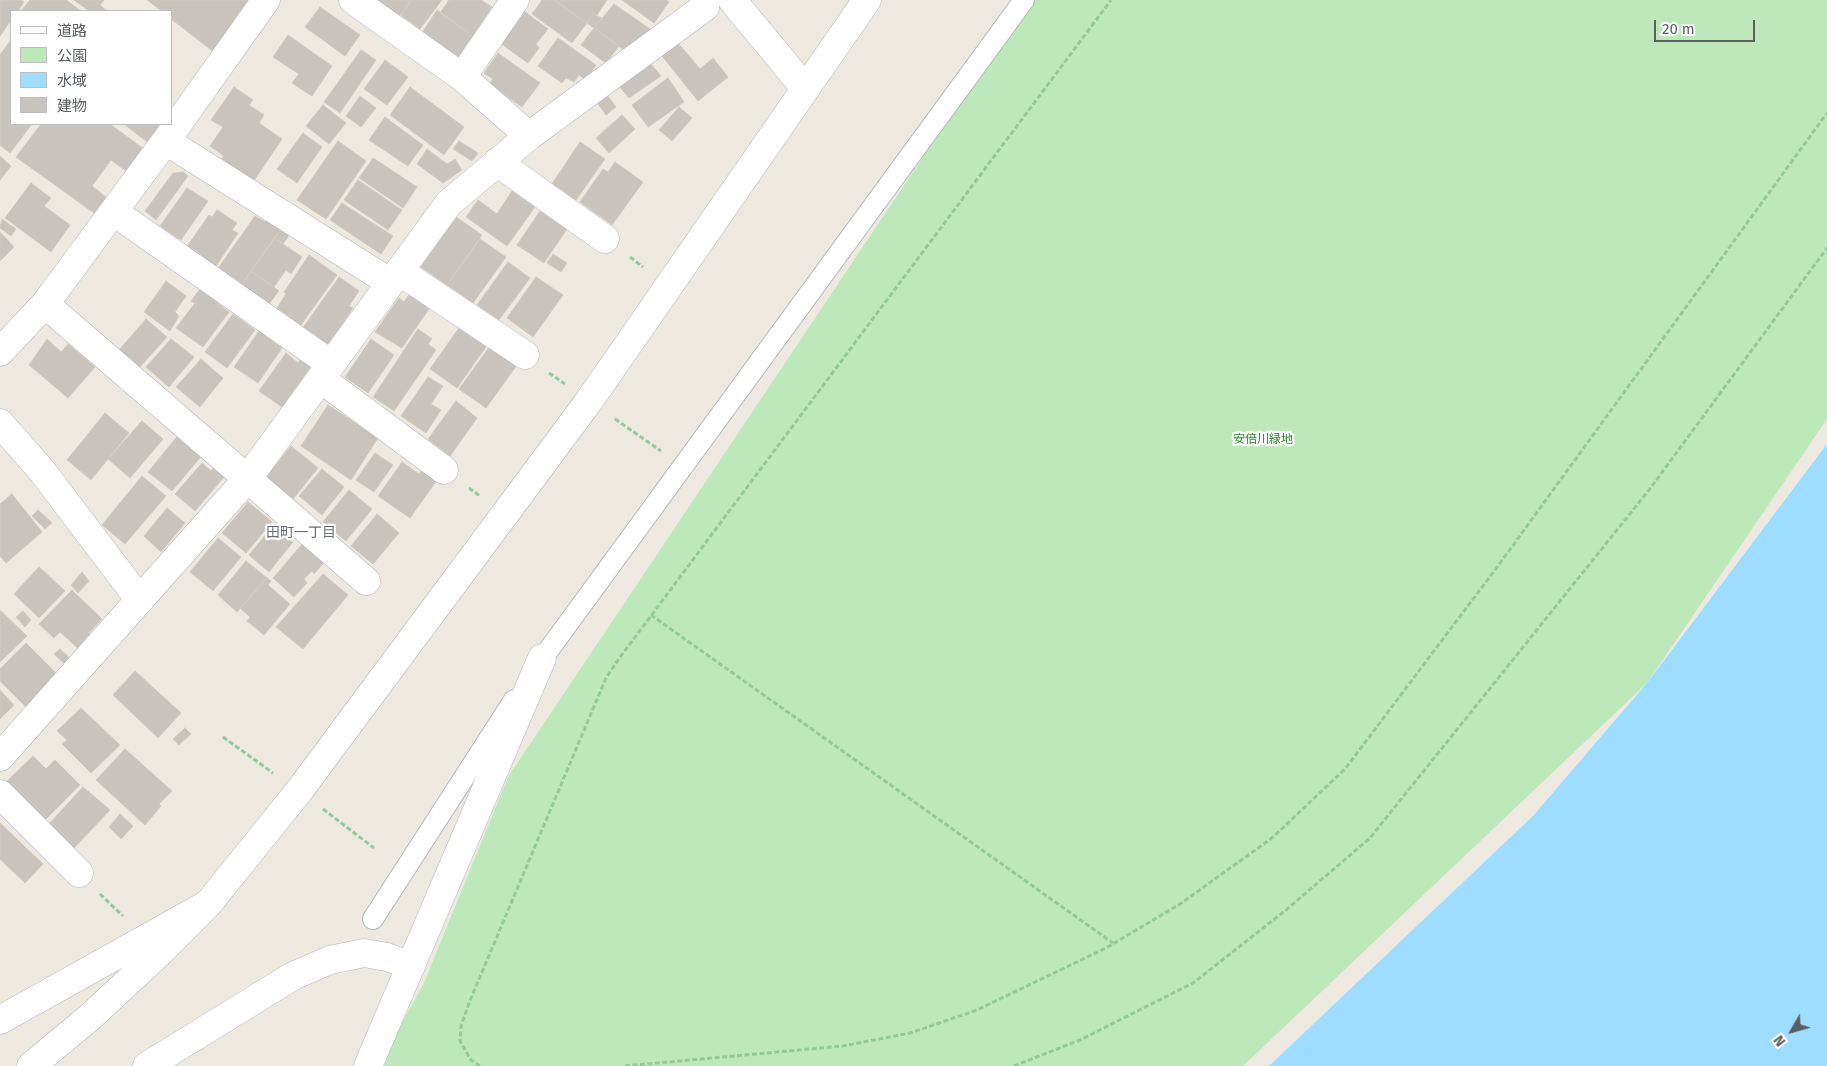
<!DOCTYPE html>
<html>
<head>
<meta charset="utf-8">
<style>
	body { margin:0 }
	#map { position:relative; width:1827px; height:1066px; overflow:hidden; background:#ede9e0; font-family:"Fira Sans","Noto Sans JP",sans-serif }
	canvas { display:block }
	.legend { position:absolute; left:10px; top:10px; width:162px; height:115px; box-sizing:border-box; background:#fff; border:1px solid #bdbfc0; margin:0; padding:6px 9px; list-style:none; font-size:15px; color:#595e62 }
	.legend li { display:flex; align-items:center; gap:10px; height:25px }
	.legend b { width:25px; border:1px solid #bdbfc0 }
	.north { position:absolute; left:1767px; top:1006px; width:50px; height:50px; -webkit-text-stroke:4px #fff; paint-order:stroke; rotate:232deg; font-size:14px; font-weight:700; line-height:20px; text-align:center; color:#595e62 }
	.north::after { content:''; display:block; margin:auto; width:18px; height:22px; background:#595e62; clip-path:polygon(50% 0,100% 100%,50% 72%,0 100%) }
	.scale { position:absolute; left:1654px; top:20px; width:101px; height:22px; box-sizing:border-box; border:2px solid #595e62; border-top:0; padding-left:6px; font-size:15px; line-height:18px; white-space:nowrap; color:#595e62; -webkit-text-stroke:4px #fff; paint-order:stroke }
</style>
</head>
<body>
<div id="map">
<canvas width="1827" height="1066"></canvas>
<ul class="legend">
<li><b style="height:6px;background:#fff"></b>道路</li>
<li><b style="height:14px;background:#bde8ba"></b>公園</li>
<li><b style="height:14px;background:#9eddff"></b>水域</li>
<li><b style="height:14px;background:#c8c3bd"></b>建物</li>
</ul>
<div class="north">N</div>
<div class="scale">20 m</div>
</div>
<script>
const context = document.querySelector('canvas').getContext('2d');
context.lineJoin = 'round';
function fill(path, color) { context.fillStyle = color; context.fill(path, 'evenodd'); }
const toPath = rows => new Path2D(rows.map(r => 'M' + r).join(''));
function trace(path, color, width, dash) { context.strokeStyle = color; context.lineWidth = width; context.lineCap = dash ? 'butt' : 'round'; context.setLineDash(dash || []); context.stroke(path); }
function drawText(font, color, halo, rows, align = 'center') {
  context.font = font + ' "Fira Sans","Noto Sans JP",sans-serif'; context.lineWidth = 4.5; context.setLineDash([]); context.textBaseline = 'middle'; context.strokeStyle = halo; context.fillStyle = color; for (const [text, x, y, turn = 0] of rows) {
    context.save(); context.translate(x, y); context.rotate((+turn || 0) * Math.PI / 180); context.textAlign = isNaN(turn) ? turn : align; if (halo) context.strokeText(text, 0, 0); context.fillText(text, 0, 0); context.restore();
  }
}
fill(toPath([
	[1028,0,1827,0,1827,419,1647,683,1243,1066,378,1066,424,983,508,777]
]), '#bde8ba');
fill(toPath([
	[1827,444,1827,1066,1269,1066,1533,816,1647,683]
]), '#9eddff');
const building = toPath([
	[0,0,21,0,24,2,18,11,11,11,11,20,0,36,0,0],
	[30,0,66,0,81,11,21,11,30,0],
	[74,0,104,0,100,5,106,10,89,11,74,0],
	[147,0,253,0,214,52,171,19,171,11,162,11,147,0],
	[374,0,411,0,398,18,374,0],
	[411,0,442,0,420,29,401,15,411,0],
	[449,0,481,0,492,7,473,36,440,13,449,0],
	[542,0,554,0,587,23,572,43,532,14,542,0],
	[554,0,607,0,597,15,593,14,587,23,554,0],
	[622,0,666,0,669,2,654,23,622,0],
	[614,4,656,33,628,53,594,28,614,4],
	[320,7,360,35,345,56,305,27,320,7],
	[437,10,473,36,457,59,421,34,437,10],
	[524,11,548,29,536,44,539,48,528,63,500,43,524,11],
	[593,14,602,18,594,28,587,23,593,14],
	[594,28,619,46,606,63,581,45,594,28],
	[288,35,332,66,312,96,292,83,299,74,273,57,288,35],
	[558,38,596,65,586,80,579,75,574,82,566,78,562,83,538,66,558,38],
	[11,40,11,124,32,124,10,153,0,145,0,55,11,40],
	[678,43,700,69,713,58,728,77,698,101,662,56,678,43],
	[361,50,376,60,340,113,324,102,361,50],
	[498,53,540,83,522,107,489,84,493,79,484,73,498,53],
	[385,60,408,77,387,105,364,89,385,60],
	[651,64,661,76,629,98,619,86,651,64],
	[668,78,684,102,648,127,632,105,668,78],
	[234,87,253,100,249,105,264,115,259,123,282,139,253,182,221,160,224,156,210,146,223,127,211,120,234,87],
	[410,87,464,127,444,155,390,115,410,87],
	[607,95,616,107,606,115,597,103,607,95],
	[360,96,376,108,361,127,346,116,360,96],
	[323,105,346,123,329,144,306,126,323,105],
	[679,107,692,118,672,141,659,130,679,107],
	[622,115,635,129,609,153,596,138,622,115],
	[385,117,423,145,408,166,369,140,385,117],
	[41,124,110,124,148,152,131,175,111,160,92,186,106,197,94,213,16,157,41,124],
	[124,124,166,124,151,145,124,124],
	[303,133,322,147,297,183,277,169,303,133],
	[338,141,366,161,326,219,297,200,338,141],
	[459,141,478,153,472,161,453,149,459,141],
	[580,142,605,159,576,200,552,184,580,142],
	[427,149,447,164,455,159,462,170,443,183,417,164,427,149],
	[0,156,11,166,0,180,0,156],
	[373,158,417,187,403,208,359,178,373,158],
	[615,162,643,182,612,225,580,202,603,169,608,172,615,162],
	[183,172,188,176,156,220,145,211,173,173,183,172],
	[358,180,402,210,388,230,344,200,358,180],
	[31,183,51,198,44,206,70,225,51,252,5,218,31,183],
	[187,188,208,201,181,240,160,226,187,188],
	[512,191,535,207,507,246,466,217,478,200,497,214,512,191],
	[342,203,393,236,381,254,330,220,342,203],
	[217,210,237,223,232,230,238,233,214,269,186,248,209,215,212,217,217,210],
	[540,211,567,229,544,263,517,245,540,211],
	[255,216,265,222,268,218,282,228,240,287,217,270,255,216],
	[456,217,482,235,447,285,421,267,456,217],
	[2,219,16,229,11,236,0,228,2,219],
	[282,228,290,234,283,244,274,238,282,228],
	[0,232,14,247,0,261,0,232],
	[274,238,302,257,291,274,286,270,274,287,251,271,274,238],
	[480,239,506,257,473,303,447,285,480,239],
	[553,254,567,263,561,272,547,263,553,254],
	[309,255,337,275,301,325,277,308,286,294,284,292,309,255],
	[508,262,530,278,499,320,477,305,508,262],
	[251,271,279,291,268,305,240,287,251,271],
	[339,277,359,291,349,306,353,308,327,346,302,329,339,277],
	[536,277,563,295,533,337,507,318,536,277],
	[166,281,186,296,175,312,179,316,170,331,144,312,166,281],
	[200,289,229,312,203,347,176,328,195,303,191,301,200,289],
	[411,292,431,306,402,348,375,332,399,298,404,302,411,292],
	[233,314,255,330,227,368,205,352,233,314],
	[146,319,167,337,139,368,119,350,146,319],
	[459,328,486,347,457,388,430,369,459,328],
	[418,329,432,339,428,344,436,350,394,411,373,397,418,329],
	[259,331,282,348,258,383,234,367,259,331],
	[47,339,61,352,68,344,95,367,68,398,29,365,47,339],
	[171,339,194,357,169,387,146,367,171,339],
	[371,339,394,355,368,393,345,377,371,339],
	[490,346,517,365,486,408,459,389,490,346],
	[286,353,298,363,301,359,311,366,282,407,259,391,286,353],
	[201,359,223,378,200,407,176,387,201,359],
	[428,377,443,386,431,404,441,410,426,433,401,416,428,377],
	[456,401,477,418,450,456,428,439,456,401],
	[328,405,378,438,351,480,301,446,328,405],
	[105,413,129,433,91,480,67,460,105,413],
	[142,421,163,439,130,478,108,459,142,421],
	[180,433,204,453,172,491,148,472,180,433],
	[291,446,318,468,293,499,266,477,291,446],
	[375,453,393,465,374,492,356,480,375,453],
	[402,462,419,474,422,469,437,480,410,518,378,496,402,462],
	[202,463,211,471,213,468,224,477,195,511,175,494,202,463],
	[322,469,344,487,322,515,299,496,322,469],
	[142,476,166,496,125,544,102,525,142,476],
	[349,490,372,509,346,541,323,522,349,490],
	[12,494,42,532,6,563,0,556,0,504,12,494],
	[248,502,272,522,246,553,222,533,248,502],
	[167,508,185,523,161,552,144,536,167,508],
	[38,510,52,523,45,529,32,516,38,510],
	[377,514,399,533,373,564,351,546,377,514],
	[273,526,293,542,269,572,249,555,273,526],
	[218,538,241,557,213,591,190,572,218,538],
	[304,542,326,560,314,574,312,571,304,579,307,583,294,597,273,578,304,542],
	[246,561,267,578,237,612,218,595,246,561],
	[39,567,65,591,39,618,14,594,39,567],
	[82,572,89,581,78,593,71,585,82,572],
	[323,574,348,595,303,649,276,627,323,574],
	[267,578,271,581,268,585,290,604,264,635,247,621,250,617,240,608,267,578],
	[72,590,102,619,89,633,94,638,82,652,60,632,54,638,39,624,72,590],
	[1,611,27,636,0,662,0,612,1,611],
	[23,611,31,620,25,627,16,617,23,611],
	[26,643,59,676,28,709,0,681,0,669,26,643],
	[60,649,74,662,69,668,54,654,60,649],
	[135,671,181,713,158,738,113,695,135,671],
	[0,690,14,705,0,719,0,690],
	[81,708,120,745,91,773,62,744,67,740,57,731,81,708],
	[185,728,191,734,179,745,173,739,185,728],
	[125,749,172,791,159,804,161,806,145,825,96,780,125,749],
	[33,756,46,769,55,760,80,785,45,820,6,782,33,756],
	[83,787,110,810,74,848,47,826,83,787],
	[120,814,133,826,121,839,109,827,120,814],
	[0,823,43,864,25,883,0,859,0,823]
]);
fill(building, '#c8c3bd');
trace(building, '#d2cabe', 1);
const service = toPath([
	[534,670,1024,0],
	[373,919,514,700]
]);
const minor = toPath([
	[353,0,462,77,529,136],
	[732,0,805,88],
	[462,77,515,0],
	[166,141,391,283],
	[497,162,605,239],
	[114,212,331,364],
	[399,271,525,355],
	[45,304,366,581],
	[0,352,45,304,170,135,266,0],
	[321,379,444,470],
	[0,423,42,471,140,600],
	[0,757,248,478,449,203,529,136,705,7,704,0],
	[0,794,79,873],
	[31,1066,89,1018,159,953,208,904,299,791,589,401,867,0],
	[147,1066,293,976,330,960,364,953,387,957,411,966],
	[368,1066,542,658]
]);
const tertiary = toPath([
	[0,1020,208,904]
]);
trace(service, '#b3b7bc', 22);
trace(minor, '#b3b7bc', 29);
trace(tertiary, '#b3b7bc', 29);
trace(toPath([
	[630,257,643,267],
	[549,373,565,384],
	[615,419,661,451],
	[469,488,480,496],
	[651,615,1113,943],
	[223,737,273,773],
	[323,809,374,848],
	[100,894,123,916],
	[480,1066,471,1060,460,1041,461,1026,469,1003,606,678,618,660,1111,0],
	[625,1066,843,1046,910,1033,977,1010,1106,948,1180,904,1272,838,1345,769,1495,570,1827,113],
	[1014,1066,1080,1040,1193,983,1286,910,1370,838,1649,490,1827,248]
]), '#93ca9d', 3, [5, 2.5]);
trace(service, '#fff', 20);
trace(minor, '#fff', 28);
trace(tertiary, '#fff', 28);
drawText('12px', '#30862e', '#fff', [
	["安倍川緑地",1263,440]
]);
drawText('14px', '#6a7075', '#fff', [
	["田町一丁目",301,533]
]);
</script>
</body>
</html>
